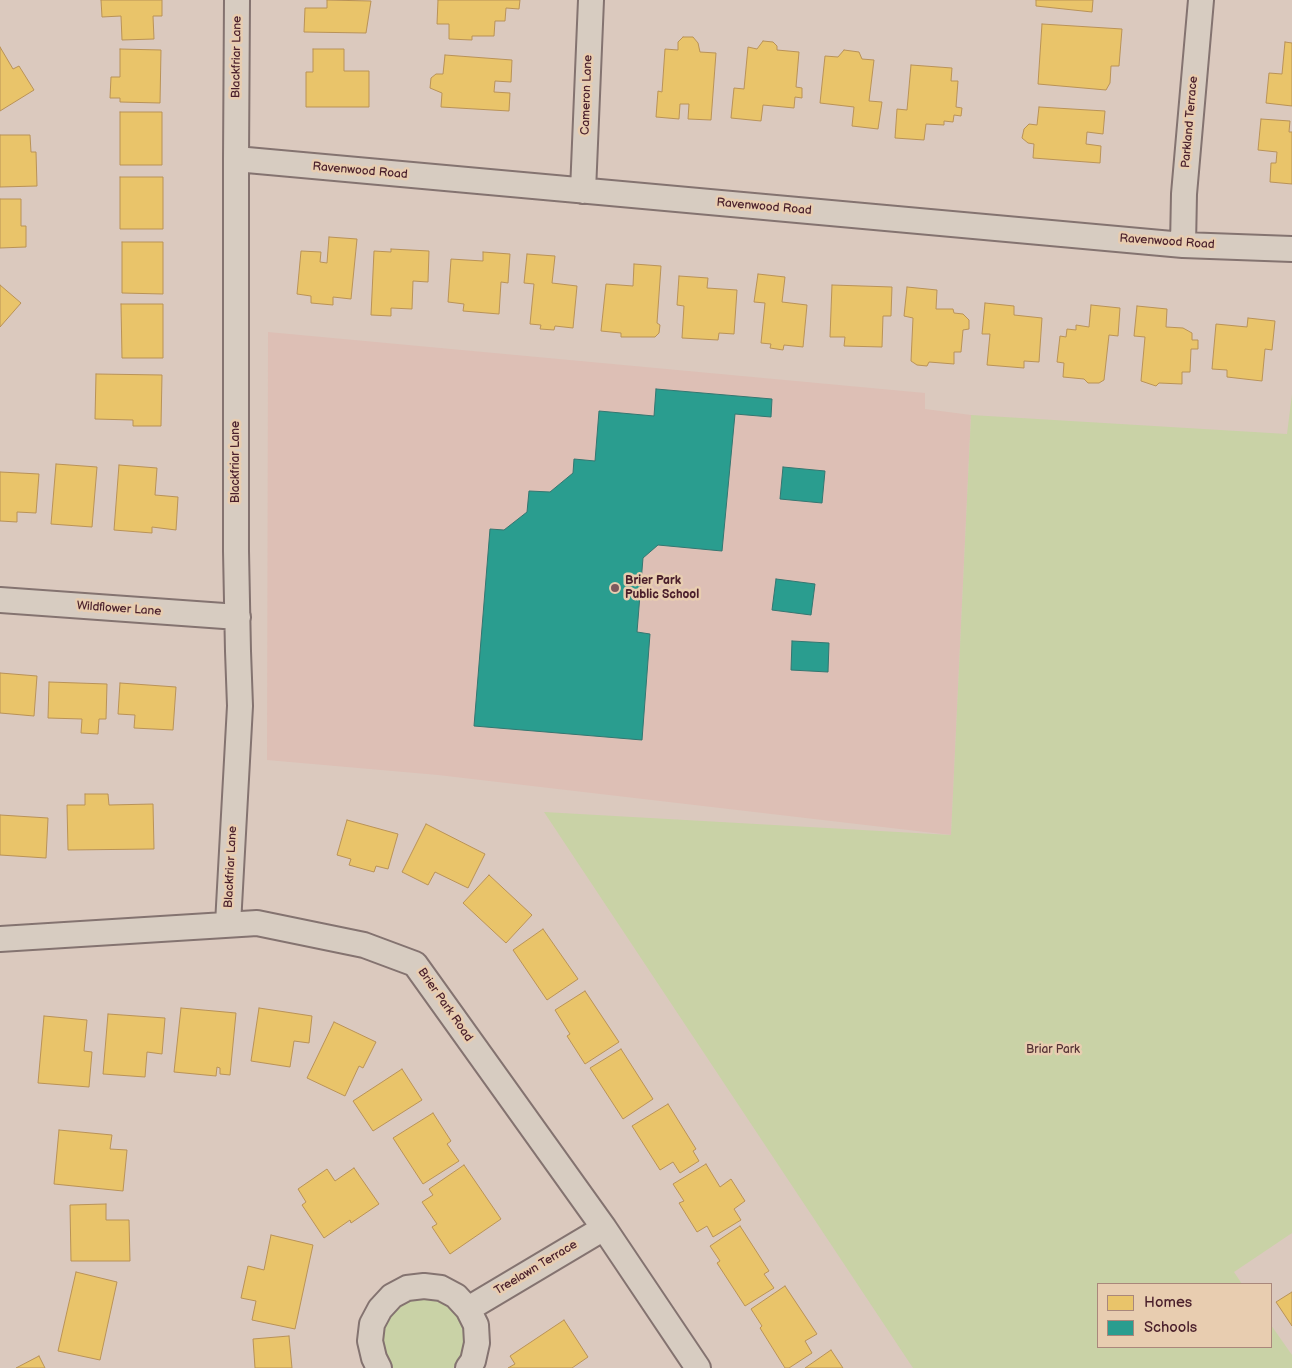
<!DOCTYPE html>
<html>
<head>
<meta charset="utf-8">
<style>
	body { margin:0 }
	#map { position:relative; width:1292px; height:1368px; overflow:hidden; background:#dbc9be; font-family:"Balsamiq Sans",sans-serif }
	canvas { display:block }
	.legend { position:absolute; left:1097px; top:1283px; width:175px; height:65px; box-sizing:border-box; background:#e8cdb0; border:1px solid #a9877b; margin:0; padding:6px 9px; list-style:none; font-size:15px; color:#4a1f2b }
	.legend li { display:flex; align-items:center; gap:10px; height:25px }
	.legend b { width:25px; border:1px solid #a9877b }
</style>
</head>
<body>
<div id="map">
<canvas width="1292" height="1368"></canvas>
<ul class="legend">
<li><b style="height:14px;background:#e9c46a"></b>Homes</li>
<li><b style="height:14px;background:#2a9d8f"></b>Schools</li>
</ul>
</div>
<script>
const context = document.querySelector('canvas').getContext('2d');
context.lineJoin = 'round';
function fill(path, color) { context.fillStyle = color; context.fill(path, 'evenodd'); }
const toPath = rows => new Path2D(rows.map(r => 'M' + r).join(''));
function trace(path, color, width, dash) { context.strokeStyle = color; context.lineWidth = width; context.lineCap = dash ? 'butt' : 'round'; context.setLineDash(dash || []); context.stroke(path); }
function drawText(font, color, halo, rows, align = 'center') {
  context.font = font + ' "Balsamiq Sans",sans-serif'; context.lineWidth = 5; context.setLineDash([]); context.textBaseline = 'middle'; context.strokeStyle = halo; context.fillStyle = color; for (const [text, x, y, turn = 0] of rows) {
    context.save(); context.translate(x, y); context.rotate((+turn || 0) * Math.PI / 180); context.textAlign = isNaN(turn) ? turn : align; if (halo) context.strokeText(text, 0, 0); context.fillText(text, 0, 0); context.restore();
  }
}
fill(toPath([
	[268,332,925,393,925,409,971,415,951,835,438,775,267,760]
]), '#ddbfb5');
fill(toPath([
	[1292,394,1292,1233,1234,1272,1242,1284,1098,1284,1098,1347,1271,1347,1271,1325,1292,1355,1292,1368,913,1368,544,812,951,835,971,415,1287,434],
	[418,1298,432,1299,445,1305,455,1313,462,1325,464,1339,462,1352,456,1365,453,1368,393,1368,390,1365,384,1354,382,1342,383,1330,388,1319,395,1309,405,1302]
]), '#c9d2a6');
const homes = toPath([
	[101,0,162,0,162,16,153,16,154,39,122,40,121,16,102,17,101,0],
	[327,0,371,1,366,33,304,32,305,8,327,8,327,0],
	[438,0,520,0,519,9,506,8,505,21,495,21,494,36,472,36,472,40,449,39,449,24,437,24,438,0],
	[1036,0,1093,0,1092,12,1036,6,1036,0],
	[1042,24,1122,29,1119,66,1111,66,1110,83,1106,90,1038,84,1042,24],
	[683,37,693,37,698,43,700,52,716,53,711,120,688,119,689,104,680,104,679,119,656,117,658,91,662,92,665,49,678,50,678,42,683,37],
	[763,41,773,42,777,46,777,50,799,52,796,87,802,88,802,98,795,97,794,108,763,105,761,121,731,118,734,88,744,89,748,47,757,49,763,41],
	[1285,42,1292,43,1292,106,1266,103,1269,73,1282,74,1285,42],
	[0,47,13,69,19,66,34,90,0,111,0,47],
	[120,49,161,50,160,103,120,102,120,98,110,98,111,77,120,77,120,49],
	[313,49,344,49,344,71,369,71,369,107,306,107,306,72,313,72,313,49],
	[844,50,859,52,862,59,874,60,869,101,882,102,878,129,852,126,854,107,820,103,825,56,838,57,844,50],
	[445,55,512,60,511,82,495,81,494,92,510,93,509,111,441,107,442,93,430,88,431,78,436,74,443,74,445,55],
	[911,65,952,68,951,81,958,81,956,107,962,108,961,116,954,115,953,122,944,121,944,125,926,124,924,140,895,138,897,109,907,110,911,65],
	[1039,107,1105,111,1103,134,1087,132,1086,144,1101,146,1100,163,1033,158,1034,144,1028,143,1022,138,1024,129,1029,124,1037,125,1039,107],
	[120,112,162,112,162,165,120,165,120,112],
	[1261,119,1290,121,1289,132,1292,132,1292,184,1270,182,1271,163,1276,163,1277,152,1258,150,1261,119],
	[0,135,30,135,31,152,36,152,37,186,0,187,0,135],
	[120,177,163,177,163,229,120,229,120,177],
	[0,199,21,199,21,226,26,226,26,247,0,248,0,199],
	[329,237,357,239,351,299,333,297,333,305,311,303,311,296,297,294,301,251,321,252,320,262,327,263,329,237],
	[122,242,163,242,163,294,122,293,122,242],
	[391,249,429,251,428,282,413,281,412,309,391,308,391,316,371,315,374,251,391,252,391,249],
	[483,252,510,254,508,283,501,282,499,314,463,311,464,304,448,302,451,259,483,261,483,252],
	[527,254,555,256,552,283,577,286,573,328,555,326,554,330,540,329,541,325,530,324,534,284,524,283,527,254],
	[634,264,661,266,657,323,660,325,659,333,655,337,621,337,621,333,601,331,606,284,633,286,634,264],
	[758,274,785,277,782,302,807,305,803,347,784,345,783,350,770,348,771,344,761,343,765,303,754,302,758,274],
	[679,276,708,278,707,288,737,290,734,334,719,333,718,340,682,338,684,306,677,305,679,276],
	[0,285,21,303,0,327,0,285],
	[832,285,892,287,891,316,883,316,882,347,844,346,845,337,830,337,832,285],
	[907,287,937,290,936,309,953,309,954,313,963,314,969,320,969,329,963,330,961,352,954,352,954,364,929,362,927,366,917,365,911,361,913,318,904,316,907,287],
	[985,303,1014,306,1014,315,1042,318,1039,362,1024,361,1024,368,987,365,990,334,982,334,985,303],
	[121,304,163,304,163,358,122,358,121,304],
	[1091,305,1120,308,1118,336,1109,335,1104,380,1099,383,1088,383,1084,379,1063,377,1064,363,1057,362,1060,336,1066,337,1067,329,1076,330,1076,325,1089,327,1091,305],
	[1137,306,1167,309,1166,327,1183,328,1192,333,1192,340,1198,340,1198,349,1191,349,1190,372,1182,372,1182,384,1159,383,1156,386,1141,381,1145,337,1134,336,1137,306],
	[1248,318,1275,321,1272,350,1265,349,1262,381,1227,377,1227,370,1212,369,1216,324,1247,327,1248,318],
	[96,374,162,375,161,426,133,426,133,420,95,419,96,374],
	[56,464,97,467,92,527,51,524,56,464],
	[119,465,157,468,155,495,178,497,176,530,152,527,152,533,114,530,119,465],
	[0,472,39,474,36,513,17,512,17,522,0,521,0,472],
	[0,673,37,676,34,716,0,713,0,673],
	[49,682,107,684,106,719,99,719,98,734,81,733,82,719,48,718,49,682],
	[120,683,176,687,173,730,134,728,135,715,118,714,120,683],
	[85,794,108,794,109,805,153,804,154,849,68,850,67,805,85,805,85,794],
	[0,815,48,818,46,858,0,855,0,815],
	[347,820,398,834,388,869,376,866,374,872,349,865,351,859,337,855,347,820],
	[426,824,485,854,468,888,435,872,428,885,402,872,426,824],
	[489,875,532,915,506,943,463,903,489,875],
	[543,929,578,979,547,1000,513,950,543,929],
	[585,991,619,1042,585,1064,567,1036,570,1034,555,1010,585,991],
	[181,1008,236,1013,230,1075,220,1074,220,1068,217,1067,216,1076,174,1072,181,1008],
	[259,1008,312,1016,309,1043,294,1041,290,1067,251,1061,259,1008],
	[108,1014,165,1018,162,1054,147,1052,145,1077,103,1074,108,1014],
	[44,1016,87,1020,84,1051,92,1052,89,1087,38,1083,44,1016],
	[334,1022,376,1042,363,1068,359,1066,345,1096,307,1078,334,1022],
	[621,1049,653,1099,623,1119,590,1068,621,1049],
	[402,1069,422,1100,373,1131,353,1101,402,1069],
	[668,1104,696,1149,693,1151,699,1161,680,1173,673,1162,660,1170,632,1126,668,1104],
	[433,1113,451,1141,447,1144,459,1161,423,1184,393,1138,433,1113],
	[59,1130,112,1135,110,1149,127,1150,123,1191,54,1184,59,1130],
	[706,1164,720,1187,731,1179,745,1201,734,1209,741,1220,713,1237,707,1226,697,1232,679,1203,684,1201,673,1184,706,1164],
	[464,1165,501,1219,450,1254,432,1227,437,1224,422,1202,433,1195,429,1189,464,1165],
	[354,1168,379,1204,351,1223,350,1220,324,1238,302,1205,306,1202,298,1189,327,1169,335,1181,354,1168],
	[106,1204,106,1220,129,1220,130,1261,71,1261,70,1205,106,1204],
	[740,1226,769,1271,764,1274,774,1288,745,1306,717,1263,720,1261,710,1246,740,1226],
	[271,1235,313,1245,295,1329,252,1320,256,1301,241,1298,248,1266,264,1270,271,1235],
	[76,1272,117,1282,100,1360,58,1351,76,1272],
	[785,1286,817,1334,805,1341,812,1353,789,1368,785,1368,760,1328,762,1326,751,1309,785,1286],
	[1292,1292,1292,1326,1276,1302,1292,1292],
	[564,1320,588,1357,572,1368,508,1368,515,1364,510,1356,564,1320],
	[289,1336,292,1368,255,1368,253,1339,289,1336],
	[831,1350,843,1368,805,1368,831,1350],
	[39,1356,45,1368,16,1368,39,1356]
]);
fill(homes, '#e9c46a');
trace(homes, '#b99257', 1);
const schools = toPath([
	[656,389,772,399,771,417,735,414,722,551,658,545,643,558,637,632,650,634,642,740,474,726,490,529,504,530,527,512,529,491,550,492,573,473,574,459,595,461,599,411,654,416,656,389],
	[783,467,825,471,822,503,780,499,783,467],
	[776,579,815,584,811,615,772,610,776,579],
	[792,641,829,643,828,672,791,670,792,641]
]);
fill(schools, '#2a9d8f');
trace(schools, '#347771', 1);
const street = toPath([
	[236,159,1183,245,1292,249],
	[583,191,591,0],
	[1183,245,1184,194,1201,0],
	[0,600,238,617],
	[228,924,240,706,238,651,236,551,236,159,237,0],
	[0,939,257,923,364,945,415,964,604,1228,698,1368],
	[468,1309,604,1228],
	[379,1368,374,1358,370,1341,372,1324,380,1309,392,1296,407,1288,424,1286,441,1288,456,1296,468,1309,476,1325,477,1343,473,1361,468,1368]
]);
trace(street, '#847370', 28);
trace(street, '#d7ccc1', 24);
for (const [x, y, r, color] of [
	[615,588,5,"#7d5a5e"]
]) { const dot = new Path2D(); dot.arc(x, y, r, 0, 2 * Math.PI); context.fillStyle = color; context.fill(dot); trace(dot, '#e8cdb0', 2); }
drawText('12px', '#4a1f2b', '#e8cdb0', [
	["Blackfriar Lane",237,57,-89],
	["Cameron Lane",587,95,-88],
	["Parkland Terrace",1190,122,-85],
	["Ravenwood Road",360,171,5],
	["Ravenwood Road",764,207,5],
	["Ravenwood Road",1167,242,4],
	["Blackfriar Lane",236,462,-90],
	["Wildflower Lane",119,609,4],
	["Blackfriar Lane",231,867,-87],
	["Brier Park Road",445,1005,55],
	["Treelawn Terrace",536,1268,-31]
]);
drawText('bold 12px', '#4a1f2b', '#e8cdb0', [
	["Brier Park",625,581],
	["Public School",625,595]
], 'left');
drawText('12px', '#553235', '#e8cdb0', [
	["Briar Park",1053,1050]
]);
</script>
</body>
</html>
